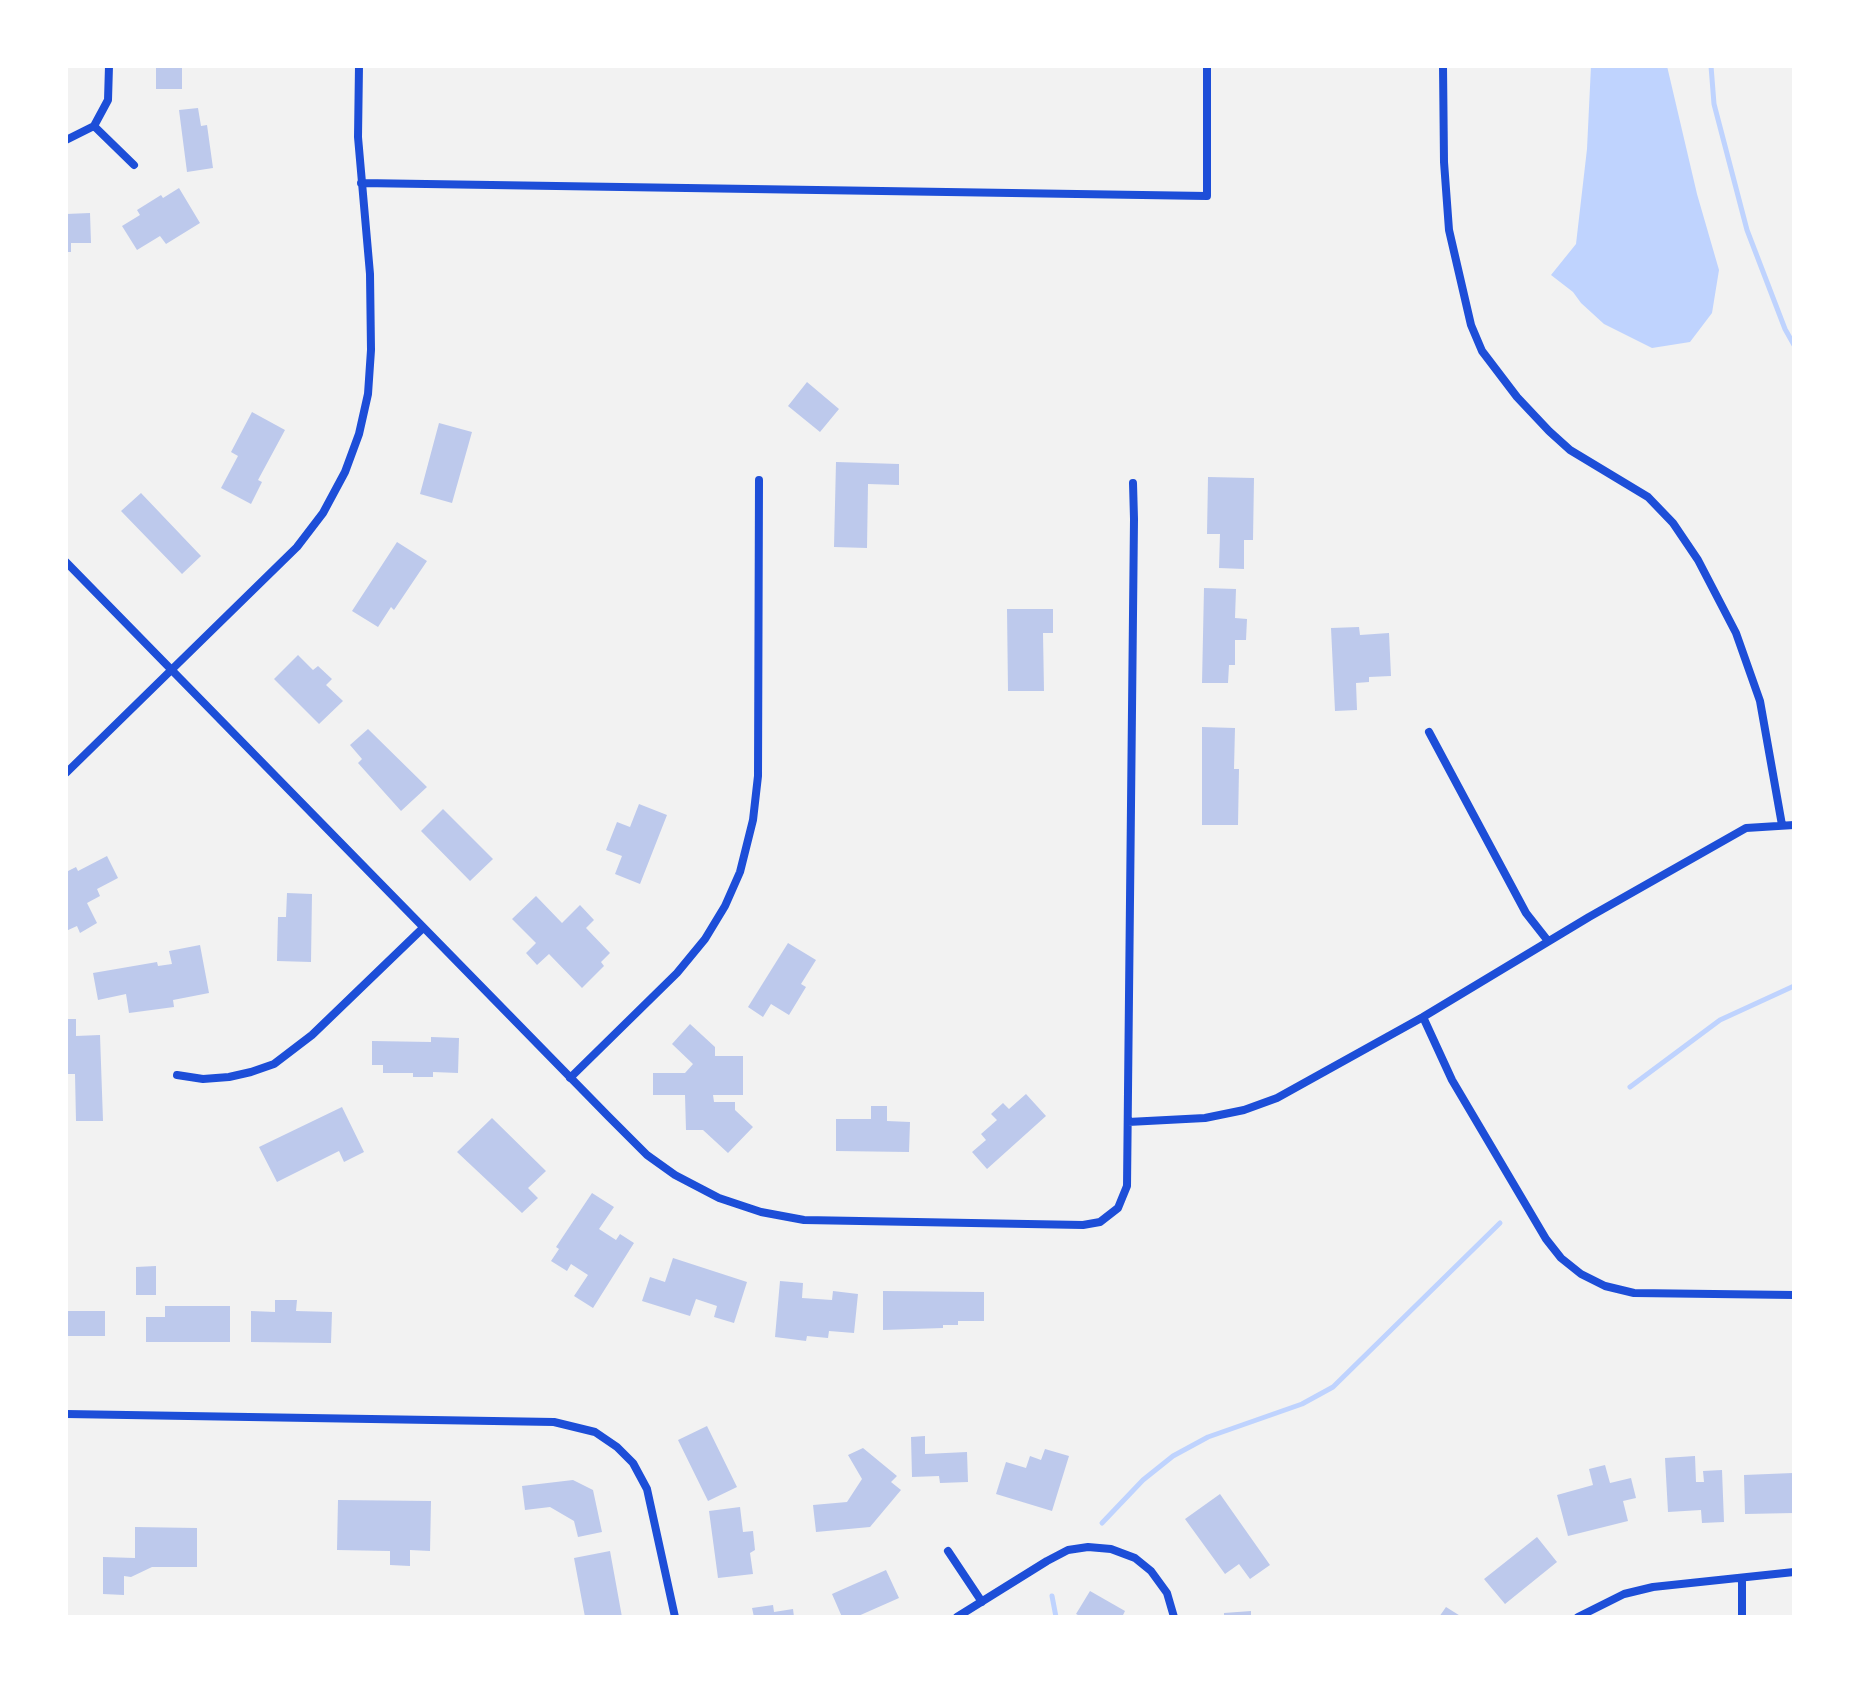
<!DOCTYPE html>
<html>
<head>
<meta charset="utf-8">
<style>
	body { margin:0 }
	#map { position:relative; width:1860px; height:1683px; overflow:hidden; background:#f2f2f2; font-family:"Alegreya Sans",sans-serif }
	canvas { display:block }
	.frame { position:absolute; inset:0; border:68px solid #fff; pointer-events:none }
</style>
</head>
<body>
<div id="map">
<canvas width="1860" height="1683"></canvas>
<div class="frame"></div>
</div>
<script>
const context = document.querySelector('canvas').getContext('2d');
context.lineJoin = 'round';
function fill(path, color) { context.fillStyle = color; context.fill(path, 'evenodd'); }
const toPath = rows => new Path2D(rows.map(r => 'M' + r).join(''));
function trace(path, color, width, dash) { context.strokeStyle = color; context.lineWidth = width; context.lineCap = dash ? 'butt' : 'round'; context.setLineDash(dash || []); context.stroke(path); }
fill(toPath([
	[1591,66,1667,66,1697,194,1719,270,1712,313,1690,342,1652,348,1604,324,1581,303,1573,292,1551,275,1576,244,1587,149]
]), '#bfd3fe');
trace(toPath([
	[1711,66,1714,104,1747,230,1785,329,1794,345],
	[1630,1087,1720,1020,1794,986],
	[1102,1523,1143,1480,1173,1456,1208,1437,1302,1404,1333,1387,1500,1223],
	[1052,1596,1056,1617]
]), '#bfd3fe', 5);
fill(toPath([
	[156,66,182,66,182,89,156,89],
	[198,108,201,126,207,125,213,168,187,172,179,110],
	[179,188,200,223,166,244,160,236,137,250,122,226,140,215,137,210,161,195,163,198],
	[90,213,91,243,71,243,71,252,66,252,66,214],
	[807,382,839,409,820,432,788,406],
	[252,412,285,430,258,480,262,482,251,504,221,488,238,456,231,452],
	[439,423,472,432,452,503,420,494],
	[836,462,899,464,899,485,868,484,867,548,834,547],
	[1208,477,1254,478,1253,540,1244,540,1244,569,1219,568,1220,534,1207,534],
	[141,493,201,556,182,574,121,511],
	[397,542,427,561,394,610,391,607,378,627,352,611],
	[1204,588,1236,589,1235,618,1247,619,1246,640,1235,640,1235,665,1229,665,1228,683,1202,683],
	[1007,609,1053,609,1053,633,1043,633,1044,691,1008,691],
	[1359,627,1360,635,1389,633,1391,676,1369,677,1369,682,1356,683,1357,710,1335,711,1331,628],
	[298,655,313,670,318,666,332,679,326,685,343,701,319,724,274,679],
	[1202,727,1235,728,1234,769,1239,769,1238,825,1202,825],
	[368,729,427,787,401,811,358,763,362,759,350,745],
	[639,804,667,815,640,884,615,874,622,856,606,850,617,822,630,827],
	[443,809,493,859,470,881,421,831],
	[107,856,118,878,97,889,100,896,87,903,97,923,80,933,77,926,66,931,66,872,76,867,78,871],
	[287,893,312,894,311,962,277,961,278,917,286,917],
	[536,896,562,923,580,905,594,920,586,928,610,953,601,962,604,966,582,988,549,954,537,965,526,953,536,943,512,919],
	[788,943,816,960,801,984,806,987,789,1015,771,1004,763,1017,748,1007],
	[200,945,209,993,173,1000,174,1007,129,1013,126,994,98,1000,93,973,157,962,158,966,172,964,169,951],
	[66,1019,76,1019,76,1036,100,1035,103,1121,76,1121,75,1074,66,1074],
	[690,1024,715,1047,715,1056,743,1056,743,1095,713,1095,714,1102,735,1102,735,1110,753,1127,728,1153,703,1130,686,1130,685,1095,653,1095,653,1073,685,1073,693,1064,672,1044],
	[431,1037,459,1038,458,1073,433,1072,433,1077,413,1077,413,1073,383,1073,383,1065,372,1065,372,1041,431,1042],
	[1026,1094,1046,1116,987,1169,972,1152,986,1140,981,1134,997,1120,991,1114,1003,1103,1009,1109],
	[871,1106,887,1106,887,1121,910,1122,909,1152,836,1151,836,1119,871,1119],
	[342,1107,364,1152,344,1162,339,1151,277,1182,259,1147],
	[492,1118,546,1171,528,1188,538,1198,522,1213,457,1152],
	[592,1193,614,1207,599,1229,616,1240,620,1234,634,1243,593,1308,574,1296,588,1275,571,1264,567,1271,551,1261,559,1249,556,1247],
	[673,1258,747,1282,734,1323,714,1317,717,1306,696,1299,690,1316,642,1301,650,1277,665,1282],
	[156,1266,156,1295,136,1295,136,1267],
	[780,1281,803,1283,802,1298,832,1300,833,1291,858,1294,854,1333,829,1331,828,1338,807,1336,806,1341,775,1337],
	[883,1291,984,1292,984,1321,958,1321,958,1325,943,1325,943,1328,883,1330],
	[275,1300,297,1300,296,1311,332,1312,331,1343,251,1342,251,1311,275,1312],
	[165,1306,230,1306,230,1342,146,1342,146,1317,165,1317],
	[66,1311,105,1311,105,1336,66,1336],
	[707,1426,737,1487,708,1501,678,1440],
	[925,1436,925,1454,967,1452,968,1482,940,1483,939,1476,912,1477,911,1437],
	[863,1448,897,1476,891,1482,901,1490,870,1527,816,1532,813,1505,847,1502,862,1479,848,1455],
	[1045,1449,1069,1456,1052,1511,996,1494,1006,1462,1026,1468,1030,1456,1041,1460],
	[1695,1456,1696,1482,1704,1482,1703,1471,1722,1470,1724,1522,1702,1523,1701,1510,1668,1512,1665,1458],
	[1605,1465,1610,1483,1631,1478,1636,1498,1623,1501,1628,1521,1568,1536,1557,1495,1593,1485,1589,1469],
	[1793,1473,1794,1513,1745,1514,1744,1475],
	[573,1480,593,1490,602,1532,578,1537,574,1521,550,1507,525,1510,522,1486],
	[1220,1494,1270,1565,1250,1579,1239,1564,1225,1574,1185,1519],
	[338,1500,431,1501,430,1551,410,1550,410,1566,390,1565,390,1551,337,1550],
	[740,1507,743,1532,753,1531,755,1550,750,1553,753,1574,718,1578,709,1511],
	[135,1527,197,1528,197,1567,152,1567,131,1577,124,1576,124,1595,103,1594,103,1557,135,1558],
	[1537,1537,1557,1562,1505,1604,1484,1579],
	[610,1551,622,1617,585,1617,574,1558],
	[886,1570,899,1598,856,1617,842,1617,832,1594],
	[1090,1591,1125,1611,1122,1617,1082,1617,1076,1614],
	[773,1605,774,1612,793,1609,794,1617,754,1617,752,1608],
	[1446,1607,1462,1617,1439,1617],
	[1251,1611,1251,1617,1224,1617,1224,1613]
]), '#bdc9ec');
trace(toPath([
	[1443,66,1444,162,1449,230,1471,325,1482,351,1517,397,1549,431,1570,450,1648,497,1673,523,1698,560,1736,633,1760,701,1782,825],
	[94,126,108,100,109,66],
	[94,126,134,165],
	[66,140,94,126],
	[361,183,1207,196,1207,66],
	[66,562,609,1117,647,1155,675,1175,719,1198,761,1212,804,1220,1083,1225,1100,1222,1118,1208,1127,1186,1134,519,1133,483],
	[1429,732,1526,913,1548,941],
	[66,773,297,547,323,513,345,472,359,434,368,394,371,350,370,274,358,137,359,66],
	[1423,1017,1452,1080,1546,1239,1561,1258,1581,1274,1605,1286,1634,1293,1794,1295],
	[177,1075,203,1079,229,1077,251,1072,274,1064,312,1035,423,928],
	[570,1078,677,973,705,939,725,906,740,872,753,820,758,776,759,480],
	[1128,1122,1205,1118,1244,1110,1277,1098,1423,1017,1589,917,1746,828,1794,825],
	[66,1414,554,1422,595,1432,617,1447,633,1463,647,1489,675,1617],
	[948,1551,982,1602],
	[1742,1580,1742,1617],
	[957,1617,1047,1561,1068,1550,1088,1547,1111,1549,1135,1558,1151,1571,1167,1593,1174,1617],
	[1578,1617,1624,1594,1653,1587,1794,1572]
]), '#1d4ed8', 8);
</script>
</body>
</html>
